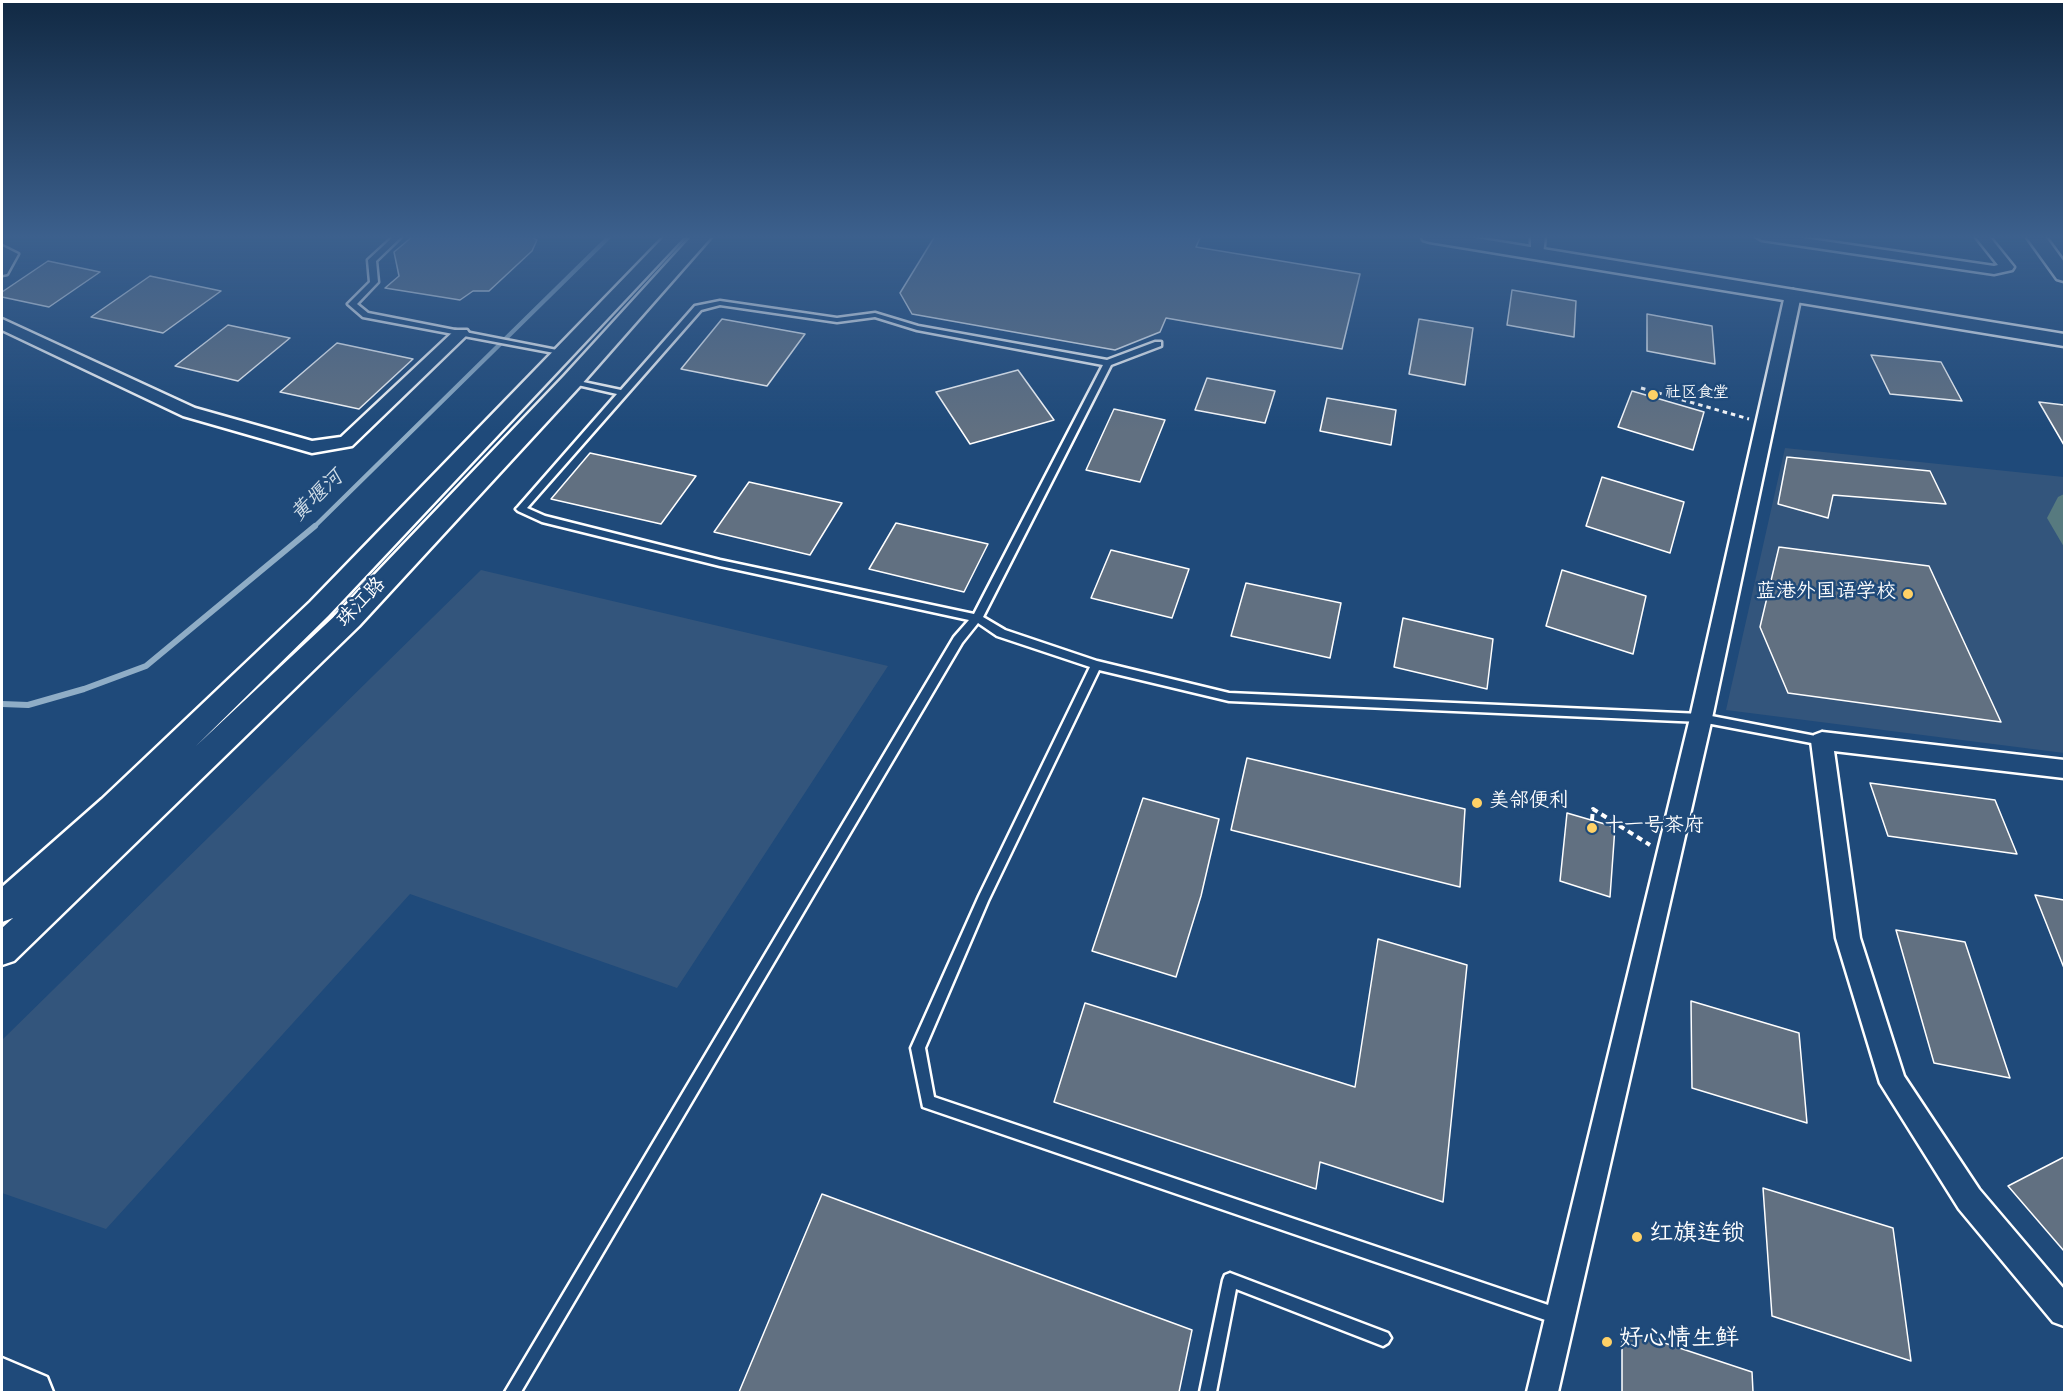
<!DOCTYPE html>
<html>
<head>
<meta charset="utf-8">
<style>
	body { margin:0 }
	#map { position:relative; width:2066px; height:1394px; overflow:hidden; background:#1f4a7a; font-family:Dekko,sans-serif }
	canvas { display:block }
	.frame { position:absolute; inset:0; border:3px solid #fff; pointer-events:none }
</style>
</head>
<body>
<div id="map">
<canvas width="2066" height="1394"></canvas>
<div class="frame"></div>
</div>
<script>
const context = document.querySelector('canvas').getContext('2d');
context.lineJoin = 'round';
function fill(path, color) { context.fillStyle = color; context.fill(path, 'evenodd'); }
const toPath = rows => new Path2D(rows.map(r => 'M' + r).join(''));
function trace(path, color, width, dash) { context.strokeStyle = color; context.lineWidth = width; context.lineCap = dash ? 'butt' : 'round'; context.setLineDash(dash || []); context.stroke(path); }
function drawText(font, color, halo, rows, align = 'center') {
  context.font = font + ' Dekko,"LXGW WenKai TC",sans-serif'; context.lineWidth = 5; context.setLineDash([]); context.textBaseline = 'middle'; context.strokeStyle = halo; context.fillStyle = color; for (const [text, x, y, turn = 0] of rows) {
    context.save(); context.translate(x, y); context.rotate((+turn || 0) * Math.PI / 180); context.textAlign = isNaN(turn) ? turn : align; if (halo) context.strokeText(text, 0, 0); context.fillText(text, 0, 0); context.restore();
  }
}
fill(toPath([
	[1785,448,2064,477,2064,753,1726,710],
	[481,570,888,666,677,988,410,894,106,1229,2,1193,2,1040]
]), '#33557c');
fill(toPath([
	[2064,494,2064,547,2047,518,2058,497]
]), '#577a7f');
trace(toPath([
	[314,527,610,236]
]), '#8fadc6', 4.5);
trace(toPath([
	[2,704,28,705,84,689,146,666,315,526]
]), '#8fadc6', 6);
const building = toPath([
	[413,236,530,236,537,240,532,251,489,291,473,291,460,300,385,288,399,276,394,252,413,236],
	[935,236,1201,236,1196,247,1360,274,1342,349,1166,318,1160,332,1115,350,912,314,900,293,935,236],
	[48,261,100,272,49,307,2,297,2,292,48,261],
	[150,276,221,291,163,333,91,317,150,276],
	[1512,290,1576,301,1574,337,1507,325,1512,290],
	[1647,314,1712,326,1715,364,1647,351,1647,314],
	[722,319,805,334,767,386,681,369,722,319],
	[1419,319,1473,328,1465,385,1409,374,1419,319],
	[228,325,290,338,238,381,175,366,228,325],
	[337,343,413,359,359,409,280,392,337,343],
	[1871,355,1941,362,1962,401,1890,394,1871,355],
	[1018,370,1054,420,970,444,936,392,1018,370],
	[1207,378,1275,391,1265,423,1195,410,1207,378],
	[1632,391,1704,412,1693,450,1618,427,1632,391],
	[1327,398,1396,410,1391,445,1320,431,1327,398],
	[2039,402,2064,405,2064,445,2039,402],
	[1114,409,1165,420,1140,482,1086,470,1114,409],
	[590,453,696,476,661,524,551,499,590,453],
	[1787,457,1930,471,1946,504,1833,495,1828,518,1778,504,1787,457],
	[1602,477,1684,502,1670,553,1586,526,1602,477],
	[749,482,842,503,810,555,714,532,749,482],
	[896,523,988,544,964,592,869,569,896,523],
	[1779,547,1929,566,2001,722,1788,693,1760,627,1779,547],
	[1111,550,1189,569,1172,618,1091,598,1111,550],
	[1562,570,1646,596,1633,654,1546,626,1562,570],
	[1246,583,1341,603,1330,658,1231,636,1246,583],
	[1403,618,1493,639,1487,689,1394,667,1403,618],
	[1247,758,1465,809,1460,887,1231,830,1247,758],
	[1870,783,1995,800,2017,854,1888,836,1870,783],
	[1143,798,1219,819,1201,896,1176,977,1092,951,1143,798],
	[1567,813,1615,827,1610,897,1560,881,1567,813],
	[2035,895,2064,900,2064,968,2035,895],
	[1896,930,1965,942,2010,1078,1934,1063,1896,930],
	[1378,939,1467,965,1443,1202,1320,1162,1316,1189,1054,1102,1085,1003,1355,1087,1378,939],
	[1691,1001,1799,1033,1807,1123,1692,1088,1691,1001],
	[2064,1157,2064,1251,2008,1186,2064,1157],
	[1763,1188,1893,1228,1911,1361,1772,1316,1763,1188],
	[822,1194,1192,1330,1179,1392,739,1392,822,1194],
	[1622,1329,1752,1372,1753,1392,1622,1392,1622,1329]
]);
fill(building, '#617081');
trace(building, '#fff', 1.5);
const lane = toPath([
	[394,236,402,236,376,261,378,282,357,304,368,313,562,351,565,351,565,355,363,317,348,304,370,282,368,260,394,236],
	[720,301,837,318,875,313,918,326,1107,360,1155,342,1161,342,1161,346,1111,365,983,617,1005,630,1097,661,1229,693,1701,714,1826,738,1827,741,1826,744,1822,745,1701,722,1229,701,1099,670,988,901,925,1048,934,1097,1560,1309,1565,1312,1568,1317,1565,1322,1560,1325,923,1107,911,1048,979,896,1090,667,997,636,978,623,962,643,521,1392,505,1392,954,637,969,620,720,566,542,522,518,511,516,509,518,507,617,394,569,383,569,379,621,390,695,306,720,301],
	[720,305,837,322,875,317,917,330,1103,365,974,614,720,560,545,516,527,508,701,310,720,305],
	[1230,1273,1388,1333,1391,1338,1388,1343,1383,1346,1236,1289,1216,1392,1200,1392,1223,1280,1225,1275,1230,1273]
]);
const street = toPath([
	[1531,236,1545,236,1543,255,1538,256,1531,252,1531,236],
	[1755,236,1789,236,1994,266,1998,265,1975,236,1989,236,2014,267,2012,270,1994,274,1762,240,1755,236],
	[2,246,18,254,7,274,2,275,2,246],
	[1793,290,1801,295,1712,718,1558,1392,1527,1392,1690,718,1785,295,1793,290],
	[2,319,195,408,312,441,341,437,455,330,467,330,469,333,352,446,312,453,183,416,2,330,2,319],
	[1822,732,2064,760,2064,778,1834,751,1860,938,1904,1076,1979,1189,2064,1289,2064,1326,2053,1322,1959,1209,1880,1083,1836,938,1811,741,1814,735,1822,732]
]);
const secondary = toPath([
	[665,236,685,236,328,616,196,746,339,612,564,376,692,236,712,236,580,386,359,626,14,961,2,965,2,928,13,918,2,922,2,887,102,799,310,602,665,236],
	[1421,236,1463,236,2064,334,2064,346,1430,242,1423,240,1421,236],
	[2026,236,2045,236,2064,262,2064,281,2057,279,2026,236],
	[2,1358,47,1377,53,1392,2,1392,2,1358]
]);
trace(lane, '#fff', 5);
trace(street, '#fff', 5);
trace(secondary, '#fff', 5);
trace(toPath([
	[1641,388,1749,419]
]), '#fff', 3, [4.5, 4]);
trace(toPath([
	[1592,820,1593,809,1650,845]
]), '#fff', 4, [6, 4.5]);
fill(lane, '#1f4a7a');
fill(street, '#1f4a7a');
fill(secondary, '#1f4a7a');
const sky = context.createLinearGradient(0, 0, 0, 431);
sky.addColorStop(0, '#112943');
sky.addColorStop(0.55, '#3c608d');
sky.addColorStop(1, '#3c608d00');
context.fillStyle = sky;
context.fillRect(0, 0, 2066, 431);
for (const [x, y, r, color] of [
	[1653,395,6,"#ffd166"],
	[1908,594,6,"#ffd166"],
	[1477,803,6,"#ffd166"],
	[1592,828,6,"#ffd166"],
	[1637,1237,6,"#ffd166"],
	[1607,1342,6,"#ffd166"]
]) { const dot = new Path2D(); dot.arc(x, y, r, 0, 2 * Math.PI); context.fillStyle = color; context.fill(dot); trace(dot, '#1f4a7a', 2); }
drawText('16px', '#fff', '#1f4a7a', [
	["社区食堂",1665,395]
], 'left');
drawText('20px', '#fff', '#1f4a7a', [
	["蓝港外国语学校",1896,594,"right"],
	["美邻便利",1489,803],
	["十一号茶府",1604,828]
], 'left');
drawText('20px', '#fff', '#1f4a7a', [
	["珠江路",363,604,-46]
]);
drawText('italic 21px', '#d0dde7', '#1f4a7a', [
	["黄堰河",319,498,-44]
]);
drawText('24px', '#fff', '#1f4a7a', [
	["红旗连锁",1649,1237],
	["好心情生鲜",1619,1342]
], 'left');
</script>
</body>
</html>
